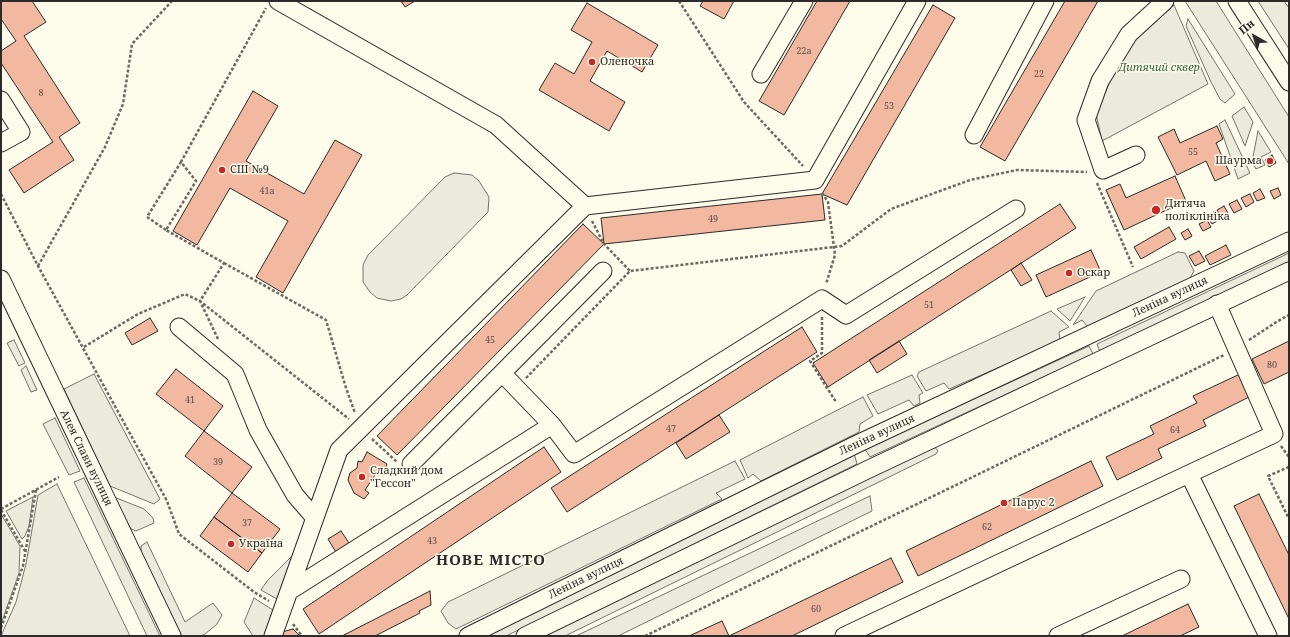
<!DOCTYPE html>
<html>
<head>
<meta charset="utf-8">
<style>
	body { margin:0 }
	#map { position:relative; width:1290px; height:637px; overflow:hidden; background:#fdfbea; font-family:"Noto Serif",serif }
	canvas { display:block }
	.frame { position:absolute; inset:0; border:2px solid #2b2b2b; pointer-events:none }
	.north { position:absolute; left:1234px; top:16px; width:40px; height:40px; -webkit-text-stroke:3px #fdfbea; paint-order:stroke; rotate:321deg; font-size:11px; font-weight:700; line-height:16px; text-align:center; color:#2b2b2b }
	.north::after { content:''; display:block; margin:auto; width:14px; height:18px; background:#2b2b2b; clip-path:polygon(50% 0,100% 100%,50% 72%,0 100%) }
</style>
</head>
<body>
<div id="map">
<canvas width="1290" height="637"></canvas>
<div class="frame"></div>
<div class="north">Пн</div>
</div>
<script>
const context = document.querySelector('canvas').getContext('2d');
context.lineJoin = 'round';
function fill(path, color) { context.fillStyle = color; context.fill(path, 'evenodd'); }
const toPath = rows => new Path2D(rows.map(r => 'M' + r).join(''));
function trace(path, color, width, dash) { context.strokeStyle = color; context.lineWidth = width; context.lineCap = dash ? 'butt' : 'round'; context.setLineDash(dash || []); context.stroke(path); }
function drawText(font, color, halo, rows, align = 'center') {
  context.font = font + ' "Noto Serif",serif'; context.lineWidth = 3; context.setLineDash([]); context.textBaseline = 'middle'; context.strokeStyle = halo; context.fillStyle = color; for (const [text, x, y, turn = 0] of rows) {
    context.save(); context.translate(x, y); context.rotate((+turn || 0) * Math.PI / 180); context.textAlign = isNaN(turn) ? turn : align; if (halo) context.strokeText(text, 0, 0); context.fillText(text, 0, 0); context.restore();
  }
}
const green = toPath([
	[1185,1,1216,1,1289,117,1289,164,1185,1],
	[1258,1,1284,1,1289,8,1289,49,1258,1],
	[1174,5,1208,84,1102,141,1096,114,1111,79,1130,45,1174,5],
	[1188,19,1235,94,1225,103,1220,99,1211,82,1186,26,1188,19],
	[1244,107,1253,122,1245,146,1232,116,1244,107],
	[1225,120,1250,173,1238,179,1219,124,1225,120],
	[1258,131,1271,152,1261,157,1265,165,1256,169,1252,162,1258,131],
	[454,173,472,175,479,181,489,197,488,212,407,295,401,299,391,301,377,298,370,292,363,282,363,265,368,255,445,177,454,173],
	[1178,252,1185,253,1194,271,1189,280,1088,327,1082,320,1073,325,1096,291,1178,252],
	[1289,253,1289,262,1100,352,1097,344,1289,253],
	[1085,297,1070,321,1057,309,1085,297],
	[1051,311,1069,327,1059,332,1060,341,949,389,944,383,926,391,917,376,919,372,1051,311],
	[14,340,25,363,19,366,7,343,14,340],
	[1089,346,1093,354,870,457,865,449,1089,346],
	[26,366,37,390,31,392,21,370,26,366],
	[94,374,160,499,154,504,110,486,64,389,94,374],
	[912,375,923,393,919,395,920,403,914,406,909,400,878,414,867,395,912,375],
	[863,397,873,416,860,424,859,432,761,481,753,474,748,478,740,460,863,397],
	[55,418,80,471,69,475,43,424,55,418],
	[933,445,938,451,936,454,565,636,543,636,933,445],
	[854,453,857,464,506,636,482,636,854,453],
	[735,461,745,479,716,493,722,499,456,629,448,623,441,611,448,602,735,461],
	[84,478,160,636,147,636,74,482,84,478],
	[57,484,130,636,1,636,16,602,26,564,38,495,57,484],
	[870,496,872,511,618,636,576,636,870,496],
	[33,497,29,526,25,536,22,539,6,511,33,497],
	[114,497,144,509,153,518,154,523,136,531,131,529,114,497],
	[1,514,20,546,19,573,1,624,1,514],
	[147,542,185,622,213,603,222,615,217,624,205,634,201,636,182,636,141,552,141,546,147,542],
	[293,555,277,599,261,590,267,581,293,555],
	[254,598,276,612,268,636,253,636,244,622,254,598]
]);
fill(green, '#ecebdb');
trace(green, '#74746e', 1);
const building = toPath([
	[1,1,32,1,46,22,24,36,80,123,59,137,74,160,24,193,9,170,53,142,1,63,1,51,16,41,1,19,1,1],
	[401,1,415,1,405,7,401,1],
	[703,1,734,1,724,19,700,6,703,1],
	[817,1,850,1,784,115,759,101,817,1],
	[1065,1,1098,1,1005,161,980,147,1065,1],
	[587,3,658,45,642,72,607,51,590,81,625,102,609,131,539,90,555,63,574,74,592,42,571,30,587,3],
	[933,5,955,18,847,205,822,194,933,5],
	[253,91,278,106,246,161,304,194,335,140,362,155,283,293,256,277,288,221,230,188,197,245,173,231,253,91],
	[1217,126,1223,139,1216,143,1230,174,1215,181,1206,161,1177,175,1158,137,1174,129,1180,143,1217,126],
	[1272,155,1276,163,1269,167,1265,160,1272,155],
	[1175,176,1186,201,1124,230,1106,190,1120,184,1126,198,1175,176],
	[1278,188,1281,195,1274,199,1270,191,1278,188],
	[1260,189,1265,198,1257,201,1253,193,1260,189],
	[822,194,825,220,604,244,601,218,822,194],
	[1250,194,1254,202,1246,207,1241,198,1250,194],
	[1237,200,1242,209,1234,213,1229,204,1237,200],
	[1060,204,1076,228,828,387,813,363,1060,204],
	[1224,206,1229,215,1222,219,1217,210,1224,206],
	[1214,212,1219,220,1212,224,1207,216,1214,212],
	[1207,220,1211,227,1203,231,1199,224,1207,220],
	[583,224,604,244,397,455,377,436,583,224],
	[1169,227,1176,239,1141,259,1134,247,1169,227],
	[1188,229,1192,236,1185,240,1181,233,1188,229],
	[1226,245,1231,255,1210,265,1205,256,1226,245],
	[1091,250,1101,272,1046,297,1036,275,1091,250],
	[1199,251,1205,261,1195,266,1189,256,1199,251],
	[1021,263,1032,280,1021,286,1011,270,1021,263],
	[150,318,158,331,132,345,125,333,150,318],
	[802,327,817,352,567,512,551,488,802,327],
	[899,341,907,354,877,373,869,360,899,341],
	[1289,341,1289,372,1264,384,1252,359,1289,341],
	[176,369,223,406,204,431,156,394,176,369],
	[1240,374,1251,396,1203,420,1206,426,1158,449,1162,458,1117,480,1106,457,1154,434,1150,426,1197,403,1193,396,1240,374],
	[719,415,730,432,686,459,676,443,719,415],
	[204,431,252,467,232,493,185,456,204,431],
	[544,447,561,472,319,634,303,609,544,447],
	[367,452,387,464,384,472,379,469,365,490,369,493,364,499,354,493,348,480,350,473,357,468,358,461,362,462,367,452],
	[1091,461,1103,486,918,576,906,551,1091,461],
	[232,493,280,529,262,553,214,517,232,493],
	[1259,494,1289,555,1289,619,1234,506,1259,494],
	[214,517,262,553,248,572,200,536,214,517],
	[341,531,351,546,337,554,328,539,341,531],
	[891,558,903,582,792,636,729,636,891,558],
	[430,591,431,605,419,611,420,613,375,636,342,636,430,591],
	[1188,604,1199,627,1180,636,1122,636,1188,604],
	[722,621,729,636,689,636,722,621],
	[293,629,300,636,281,636,282,632,293,629]
]);
fill(building, '#f2b8a0');
trace(building, '#2b2b2b', 1);
const minor = toPath([
	[278,1,496,125,585,206],
	[1237,1,1289,82],
	[761,74,804,1],
	[1,100,21,132,1,143],
	[974,135,1045,1],
	[1136,155,1103,170,1086,120,1100,81,1129,34,1165,1],
	[1,279,172,636],
	[179,327,235,374,258,430,295,495,314,517],
	[502,373,603,271],
	[411,464,502,373,552,425],
	[1189,474,1268,636],
	[291,590,552,425,574,454,822,299,846,315,1016,209],
	[273,636,339,450,585,206,815,180,917,1],
	[468,636,857,444,1289,241],
	[525,636,869,469,1289,271],
	[844,636,1274,434,1217,304],
	[1058,636,1181,579]
]);
trace(minor, '#2b2b2b', 19);
trace(toPath([
	[679,1,744,102,803,166],
	[1097,183,1133,267],
	[822,193,828,202,835,255,826,284],
	[1,194,38,266,167,501,179,534,254,592,269,601],
	[592,221,604,244,630,271],
	[166,230,147,217,181,162],
	[224,263,326,320,346,388,355,413],
	[38,266,105,147,123,104,132,44,172,1],
	[822,317,822,353,810,361,836,402],
	[218,339,200,301,224,263,166,230,196,181,181,162,266,8],
	[1249,340,1278,321,1289,315],
	[84,347,138,314,185,294,200,301,349,419],
	[526,378,630,271,842,246,891,209,970,180,1017,170,1087,172],
	[372,439,397,462],
	[1281,446,1289,457],
	[1289,467,1268,476,1289,519],
	[1,509,59,477],
	[1,510,25,551],
	[293,624,302,636],
	[1,628,23,566,36,490],
	[645,636,1224,355]
]), '#6a6964', 2.5, [3, 2]);
trace(minor, '#fdfbea', 17);
for (const [x, y, r, color] of [
	[592,62,4,"#c62828"],
	[1270,161,4,"#c62828"],
	[222,170,4,"#c62828"],
	[1156,210,5,"#c62828"],
	[1069,273,4,"#c62828"],
	[362,477,4,"#c62828"],
	[1004,503,4,"#c62828"],
	[231,544,4,"#c62828"]
]) { const dot = new Path2D(); dot.arc(x, y, r, 0, 2 * Math.PI); context.fillStyle = color; context.fill(dot); trace(dot, '#fdfbea', 1.5); }
drawText('9px', '#5d4e48', null, [
	["22а",804,51],
	["22",1039,74],
	["8",41,93],
	["53",889,106],
	["55",1193,152],
	["41а",267,191],
	["49",713,219],
	["51",929,305],
	["45",490,340],
	["80",1272,365],
	["41",190,400],
	["47",671,429],
	["64",1175,430],
	["39",218,462],
	["37",247,523],
	["62",987,527],
	["43",432,541],
	["60",816,609]
]);
drawText('11px', '#2b2b2b', '#fdfbea', [
	["Оленочка",600,62],
	["Шаурма",1262,161,"right"],
	["СШ №9",230,170],
	["Дитяча",1165,204],
	["поліклініка",1165,217],
	["Оскар",1077,273],
	["Сладкий дом",370,471],
	["\"Гессон\"",370,484],
	["Парус 2",1012,503],
	["Україна",239,544]
], 'left');
drawText('italic 11px', '#34623c', '#fdfbea', [
	["Дитячий сквер",1159,68]
]);
drawText('11px', '#2b2b2b', '#fdfbea', [
	["Леніна вулиця",1170,297,-25],
	["Леніна вулиця",877,435,-25],
	["Алея Слави вулиця",86,458,64],
	["Леніна вулиця",586,578,-26]
]);
context.letterSpacing = '1px';
drawText('bold 15px', '#2b2b2b', '#fdfbea', [
	["НОВЕ МІСТО",491,561]
]);
context.letterSpacing = '0px';
</script>
</body>
</html>
